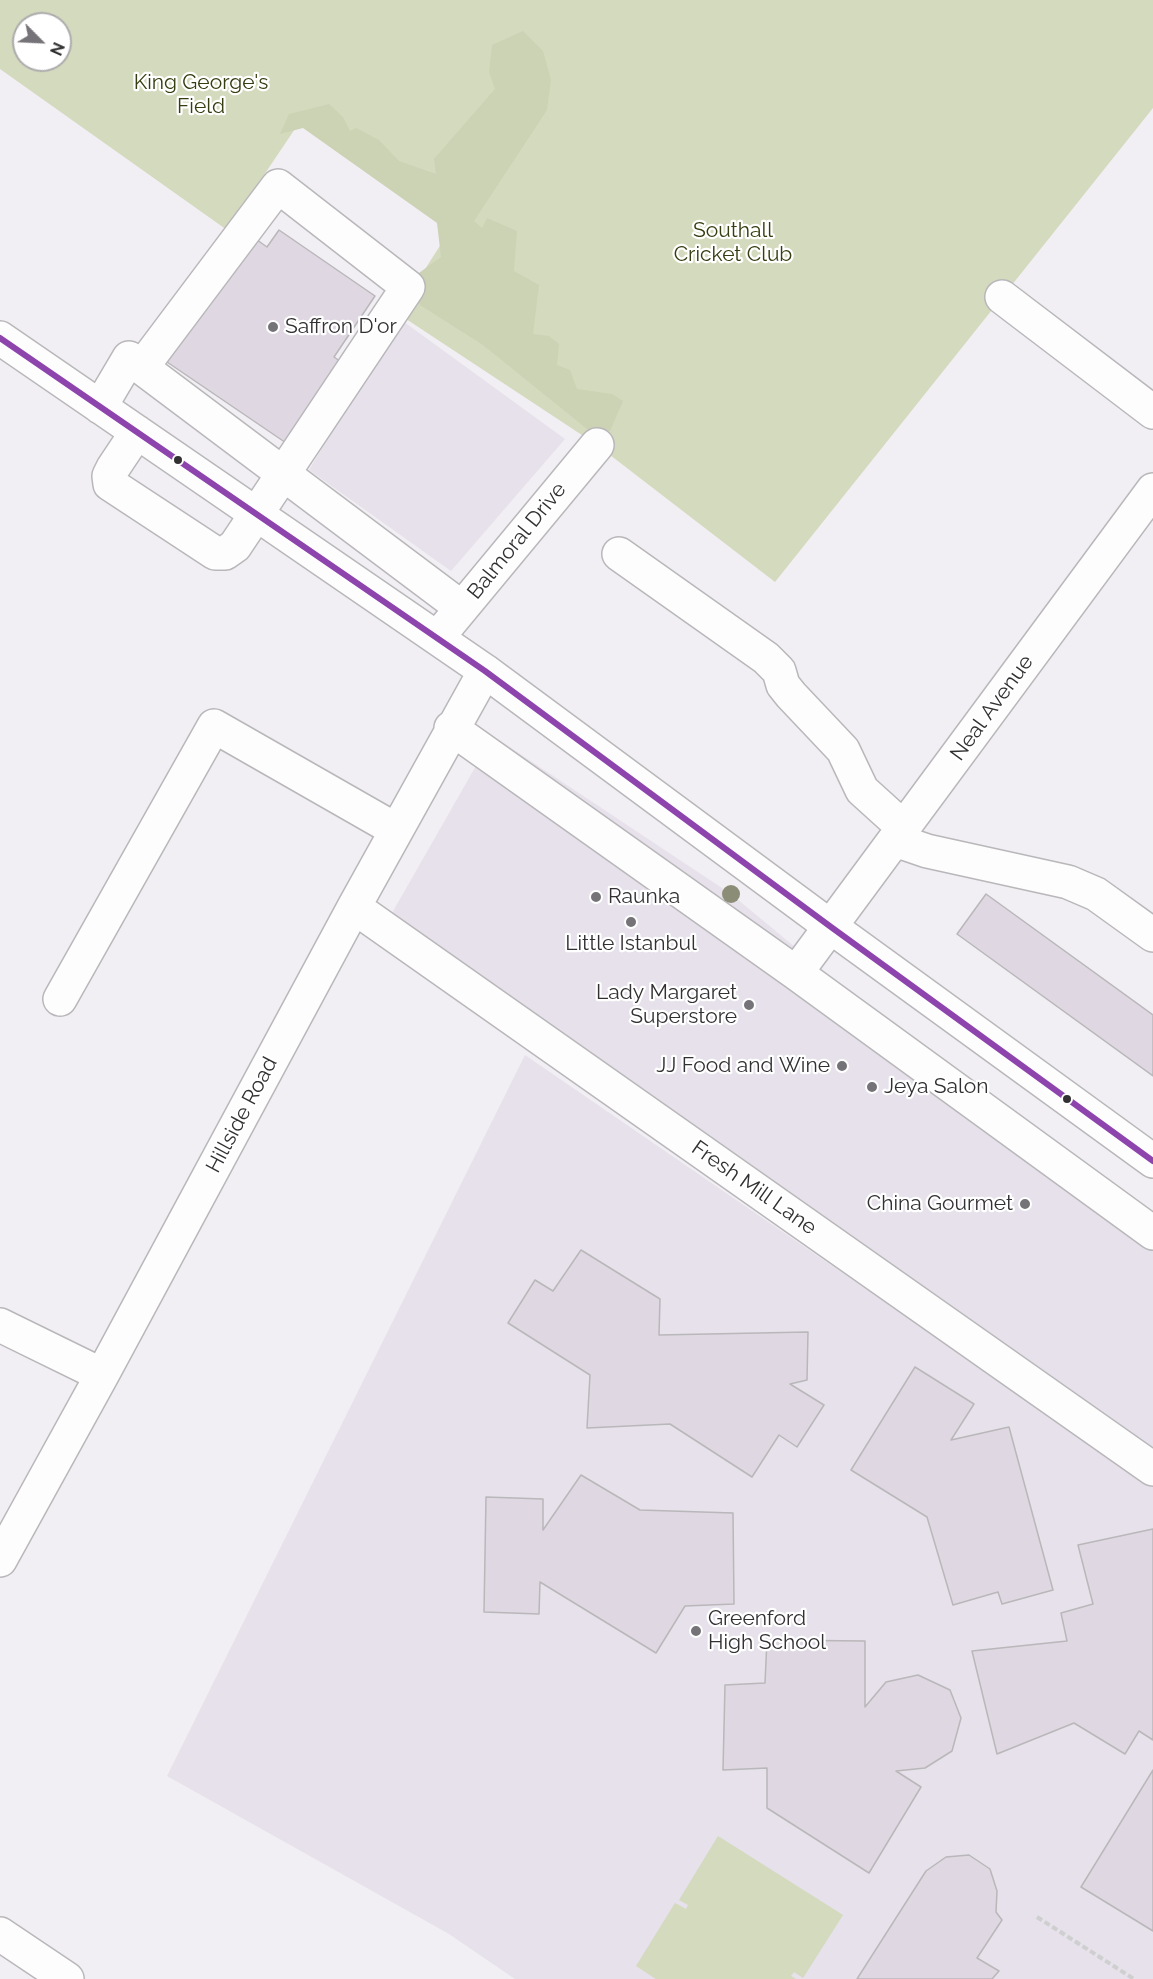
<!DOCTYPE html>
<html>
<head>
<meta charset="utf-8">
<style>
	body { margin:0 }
	#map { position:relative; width:1153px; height:1979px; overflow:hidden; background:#f2eff4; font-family:Raleway,sans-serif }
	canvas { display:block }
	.north { position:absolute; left:12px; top:12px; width:60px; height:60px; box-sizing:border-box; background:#fff; border:2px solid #adacad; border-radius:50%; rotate:114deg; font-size:16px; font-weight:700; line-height:24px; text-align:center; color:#323033 }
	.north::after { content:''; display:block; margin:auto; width:21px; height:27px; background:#757377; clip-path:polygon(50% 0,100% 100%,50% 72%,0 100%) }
</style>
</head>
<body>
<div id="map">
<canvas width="1153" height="1979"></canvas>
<div class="north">N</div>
</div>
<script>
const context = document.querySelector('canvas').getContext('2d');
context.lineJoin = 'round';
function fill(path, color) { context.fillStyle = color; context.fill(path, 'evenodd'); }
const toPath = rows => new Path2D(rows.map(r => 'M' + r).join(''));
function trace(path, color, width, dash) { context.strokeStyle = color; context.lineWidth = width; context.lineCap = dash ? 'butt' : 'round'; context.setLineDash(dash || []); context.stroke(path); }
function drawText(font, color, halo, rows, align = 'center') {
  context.font = font + ' Raleway,sans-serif'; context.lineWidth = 4.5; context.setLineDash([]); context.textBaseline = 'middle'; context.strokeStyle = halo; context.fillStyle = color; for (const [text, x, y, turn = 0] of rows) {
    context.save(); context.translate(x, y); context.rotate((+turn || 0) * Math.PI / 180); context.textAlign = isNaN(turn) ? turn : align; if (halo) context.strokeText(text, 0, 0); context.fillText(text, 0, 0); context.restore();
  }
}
fill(toPath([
	[400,319,565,439,451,571,309,470],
	[493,736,731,894,1153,1244,1153,1458,533,1040,392,913],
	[525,1055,1153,1486,1153,1979,515,1979,449,1934,167,1776]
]), '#e6e1ea');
fill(toPath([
	[0,0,1153,0,1153,108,775,582,597,445,397,313,549,75,451,208,307,111,227,230,0,69],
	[24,24,60,24,60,60,24,60],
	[718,1836,843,1915,803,1978,794,1972,791,1976,796,1979,656,1979,636,1966,675,1903,686,1909,688,1905,679,1900]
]), '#d4dabd');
fill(toPath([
	[523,31,543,51,551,80,547,110,474,221,482,228,487,218,517,231,514,271,539,285,533,334,549,336,559,344,557,365,570,370,577,389,612,394,623,401,610,431,592,433,483,345,420,305,412,278,441,257,437,223,303,128,280,134,289,114,329,104,343,117,350,131,356,128,379,140,399,161,436,174,434,159,495,89,489,72,492,45]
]), '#ccd2b4');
const building = toPath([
	[279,230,375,296,334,357,347,366,292,447,167,362,253,237,267,247,279,230],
	[986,894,1153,1015,1153,1076,957,934,986,894],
	[581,1250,660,1299,659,1335,808,1332,807,1380,790,1384,824,1405,797,1447,779,1435,752,1477,670,1424,587,1428,590,1375,508,1323,535,1280,553,1291,581,1250],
	[915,1367,974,1404,951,1440,1009,1427,1053,1590,1002,1604,998,1592,953,1605,927,1517,851,1470,915,1367],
	[581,1475,640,1510,733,1513,734,1604,685,1606,656,1653,540,1582,539,1614,484,1612,486,1497,543,1499,543,1530,581,1475],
	[1153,1529,1153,1740,1139,1731,1125,1754,1074,1723,997,1754,972,1651,1067,1641,1061,1613,1093,1604,1078,1545,1153,1529],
	[767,1640,865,1641,865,1707,886,1682,918,1675,950,1690,961,1718,952,1751,925,1768,896,1771,921,1787,869,1873,767,1808,767,1768,723,1770,725,1685,765,1683,767,1640],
	[1153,1770,1153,1931,1081,1887,1153,1770],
	[969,1855,990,1869,997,1891,996,1912,1002,1920,977,1958,999,1971,992,1979,857,1979,926,1871,946,1857,969,1855]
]);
fill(building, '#dfd7e2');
trace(building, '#b9b7ba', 1.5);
const minor = toPath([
	[1002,297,1153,412],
	[0,338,485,671,831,927,1153,1161],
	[100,407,129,358,462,608],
	[137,432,113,468,109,476,110,484,215,553,225,553,235,546,408,287,278,186,142,367],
	[619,554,766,658,779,671,783,685,791,695,843,750,862,790,904,828],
	[447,626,597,445],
	[451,728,796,973,1153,1233],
	[895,840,927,851,1068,882,1096,894,1153,935],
	[354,907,1153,1469],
	[796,973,1153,490],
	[60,999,214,726,396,830],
	[0,1325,102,1375],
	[0,1560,102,1375,354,907,485,671],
	[0,1934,67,1979]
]);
trace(minor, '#b9b7ba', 36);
trace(toPath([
	[1037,1917,1134,1979]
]), '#cfcfd0', 4, [6, 3]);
trace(minor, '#fdfdfd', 33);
trace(toPath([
	[0,338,485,671,831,927,1153,1161]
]), '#8e44ad', 6);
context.fillStyle = '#8b8d77';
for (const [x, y] of [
	[731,894]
]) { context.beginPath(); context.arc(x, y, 9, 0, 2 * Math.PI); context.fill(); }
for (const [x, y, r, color] of [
	[273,327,6,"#757377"],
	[178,460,5,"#323033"],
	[596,897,6,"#757377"],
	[631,922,6,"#757377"],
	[749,1005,6,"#757377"],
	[842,1066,6,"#757377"],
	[872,1087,6,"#757377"],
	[1067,1099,5,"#323033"],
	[1025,1204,6,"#757377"],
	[696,1631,6,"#757377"]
]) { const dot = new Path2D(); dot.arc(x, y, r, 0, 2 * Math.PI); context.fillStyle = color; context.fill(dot); trace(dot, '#fff', 2); }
drawText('21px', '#363d10', '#fff', [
	["King George's",201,83],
	["Field",201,107],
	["Southall",733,231],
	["Cricket Club",733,255]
]);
drawText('21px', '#323033', '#fff', [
	["Saffron D'or",285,327],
	["Raunka",608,897],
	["Little Istanbul",631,944,"center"],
	["Lady Margaret",737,993,"right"],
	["Superstore",737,1017,"right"],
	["JJ Food and Wine",830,1066,"right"],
	["Jeya Salon",884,1087],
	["China Gourmet",1013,1204,"right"],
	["Greenford",708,1619],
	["High School",708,1643]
], 'left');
drawText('21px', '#323033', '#fff', [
	["Balmoral Drive",517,541,-51],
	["Neal Avenue",992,708,-54],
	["Hillside Road",242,1115,-62],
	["Fresh Mill Lane",754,1188,35]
]);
</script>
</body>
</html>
